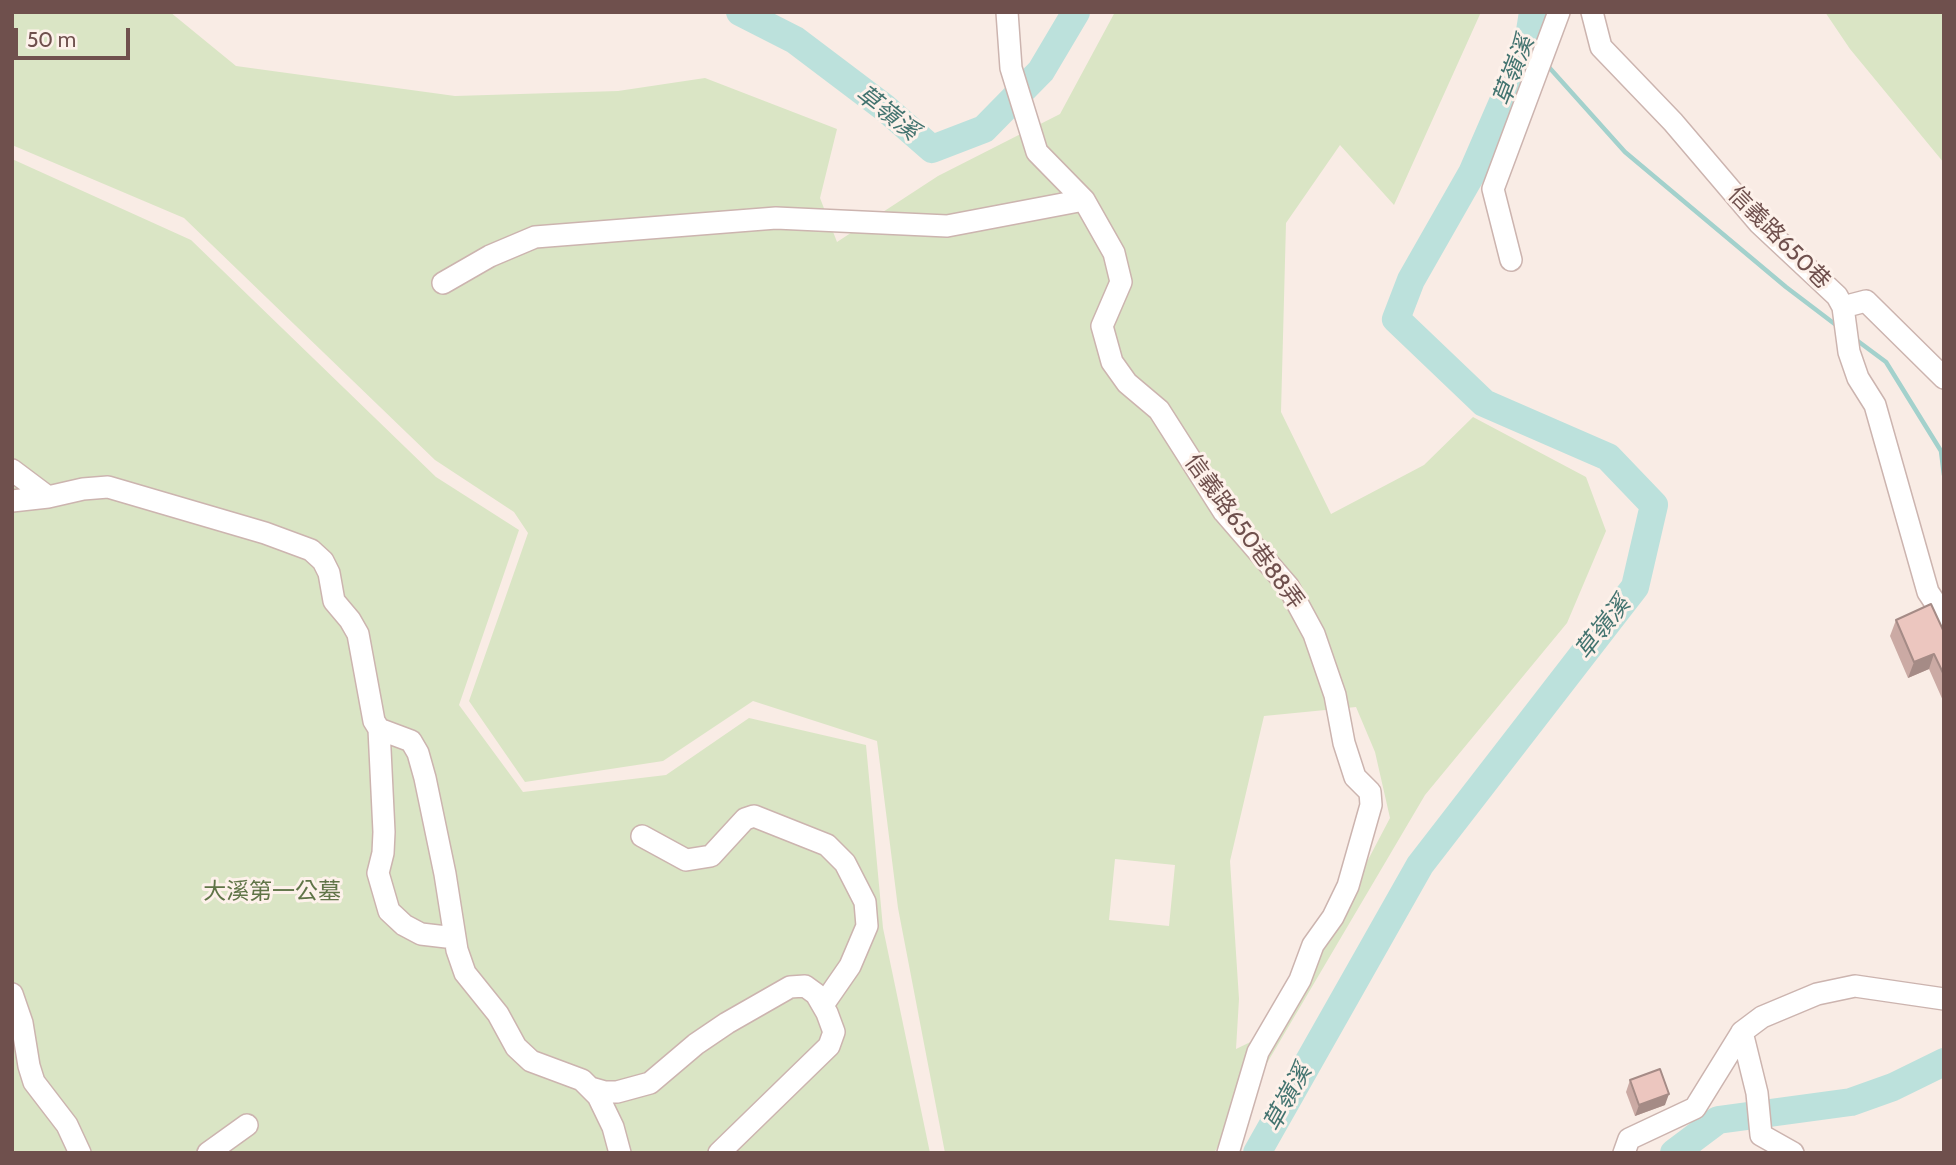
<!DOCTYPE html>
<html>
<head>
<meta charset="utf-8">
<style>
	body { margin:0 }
	#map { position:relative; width:1956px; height:1165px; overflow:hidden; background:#f9ece5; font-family:Cabin,sans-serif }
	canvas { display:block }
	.frame { position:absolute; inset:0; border:14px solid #6f504d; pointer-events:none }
	.scale { position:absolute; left:14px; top:28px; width:116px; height:32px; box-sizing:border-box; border:4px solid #6f504d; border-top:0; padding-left:9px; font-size:21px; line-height:24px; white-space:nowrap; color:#6f504d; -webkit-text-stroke:5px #fdf1ea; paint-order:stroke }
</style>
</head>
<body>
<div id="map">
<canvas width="1956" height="1165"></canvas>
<div class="frame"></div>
<div class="scale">50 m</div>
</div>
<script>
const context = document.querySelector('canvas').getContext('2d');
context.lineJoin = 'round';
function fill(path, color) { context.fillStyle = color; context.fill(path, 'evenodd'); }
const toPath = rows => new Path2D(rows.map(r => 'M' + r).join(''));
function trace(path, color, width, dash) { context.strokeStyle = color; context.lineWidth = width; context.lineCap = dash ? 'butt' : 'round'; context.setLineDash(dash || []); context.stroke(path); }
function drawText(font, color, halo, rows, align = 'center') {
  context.font = font + ' Cabin,"Noto Sans TC",sans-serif'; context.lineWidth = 6; context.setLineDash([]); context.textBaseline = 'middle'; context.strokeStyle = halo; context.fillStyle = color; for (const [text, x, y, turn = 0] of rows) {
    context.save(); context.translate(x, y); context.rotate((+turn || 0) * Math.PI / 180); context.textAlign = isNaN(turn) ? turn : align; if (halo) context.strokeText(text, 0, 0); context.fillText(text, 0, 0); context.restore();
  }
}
fill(toPath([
	[12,12,170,12,236,66,455,96,618,91,705,78,837,129,820,198,837,242,938,176,1060,114,1115,12,1481,12,1394,205,1340,145,1286,223,1281,412,1331,514,1424,465,1473,417,1586,477,1606,531,1567,623,1425,795,1214,1153,945,1153,898,908,877,741,753,701,663,761,525,782,469,701,528,533,514,512,435,460,184,218,12,145],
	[1356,707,1375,752,1390,818,1307,976,1265,1035,1236,1049,1239,999,1230,861,1264,716],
	[1115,859,1175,865,1169,926,1109,920],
	[1825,12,1944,12,1944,163,1850,49],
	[12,159,191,240,436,477,519,530,459,705,523,792,666,775,749,718,866,745,883,928,930,1153,12,1153]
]), '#dae5c5');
trace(toPath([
	[1528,44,1537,53],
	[1547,65,1625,152,1786,287,1840,328],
	[1855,339,1886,362,1941,451,1944,475]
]), '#a3d1cc', 4.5);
trace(toPath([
	[740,12,795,40,885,108,932,149,984,129,1041,71,1076,12],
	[1257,1153,1420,865,1635,587,1654,505,1608,457,1484,403,1396,319,1411,280,1472,173,1528,44,1533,12],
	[1674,1153,1718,1120,1851,1102,1893,1087,1944,1062]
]), '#bce1dc', 28);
const minor = toPath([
	[1007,12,1011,68,1037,152,1084,200,1114,253,1121,282,1102,326,1112,362,1127,383,1159,410,1224,512,1288,586,1314,634,1335,695,1344,743,1355,777,1370,792,1371,805,1348,886,1333,917,1313,945,1300,980,1258,1052,1228,1153],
	[1592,12,1601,47,1673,122,1759,223,1837,296,1843,307,1849,352,1858,378,1875,405,1928,592,1944,616],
	[1511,260,1493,189,1559,12],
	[443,283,490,256,535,237,776,218,947,226,1084,200],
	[1843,307,1866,301,1944,378],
	[12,470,48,497],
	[12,501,48,497,83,489,108,487,265,533,311,550,323,561,329,573,334,601,350,620,358,634,374,721,379,729,411,741,418,753,425,778,445,874,457,950,465,973,498,1014,516,1047,531,1061,582,1080,598,1096,613,1127,620,1153],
	[379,729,384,832,383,853,378,873,389,911,404,925,421,934,455,938],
	[642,836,686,860,711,856,745,819,754,816,827,845,845,863,865,902,867,926,850,966,823,1005],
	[12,994,22,1023,29,1066,34,1082,67,1125,80,1153],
	[591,1088,605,1092,617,1092,650,1083,696,1044,727,1023,790,987,805,986,816,994,827,1013,834,1032,829,1046,719,1153],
	[208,1153,247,1125],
	[1624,1153,1629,1139,1695,1108,1742,1032],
	[1793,1153,1761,1135,1757,1093,1742,1032,1762,1017,1817,994,1855,986,1944,999]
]);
trace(minor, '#ccb4af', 24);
trace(minor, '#fff', 21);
fill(toPath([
	[1896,620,1944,632,1944,703,1929,669,1908,678,1890,636],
	[1630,1080,1665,1105,1635,1116,1626,1092]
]), '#cbaaa4');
fill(toPath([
	[1934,654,1929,669,1908,678,1914,662],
	[1669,1094,1665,1105,1635,1116,1639,1105]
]), '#a58b86');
const building = toPath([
	[1931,604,1944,632,1944,675,1934,654,1914,662,1896,620,1931,604],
	[1660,1069,1669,1094,1639,1105,1630,1080,1660,1069]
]);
fill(building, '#ecc6bf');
trace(building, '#a58b86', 2);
drawText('23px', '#6f504d', '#fdf1ea', [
	["信義路650巷",1779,238,45],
	["信義路650巷88弄",1244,532,54]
]);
drawText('23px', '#5f7447', '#fdf1ea', [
	["大溪第一公墓",272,892]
]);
drawText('italic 24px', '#42736f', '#fdf1ea', [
	["草嶺溪",1514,71,-69],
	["草嶺溪",887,113,38],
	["草嶺溪",1603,628,-52],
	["草嶺溪",1288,1098,-61]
]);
</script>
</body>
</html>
